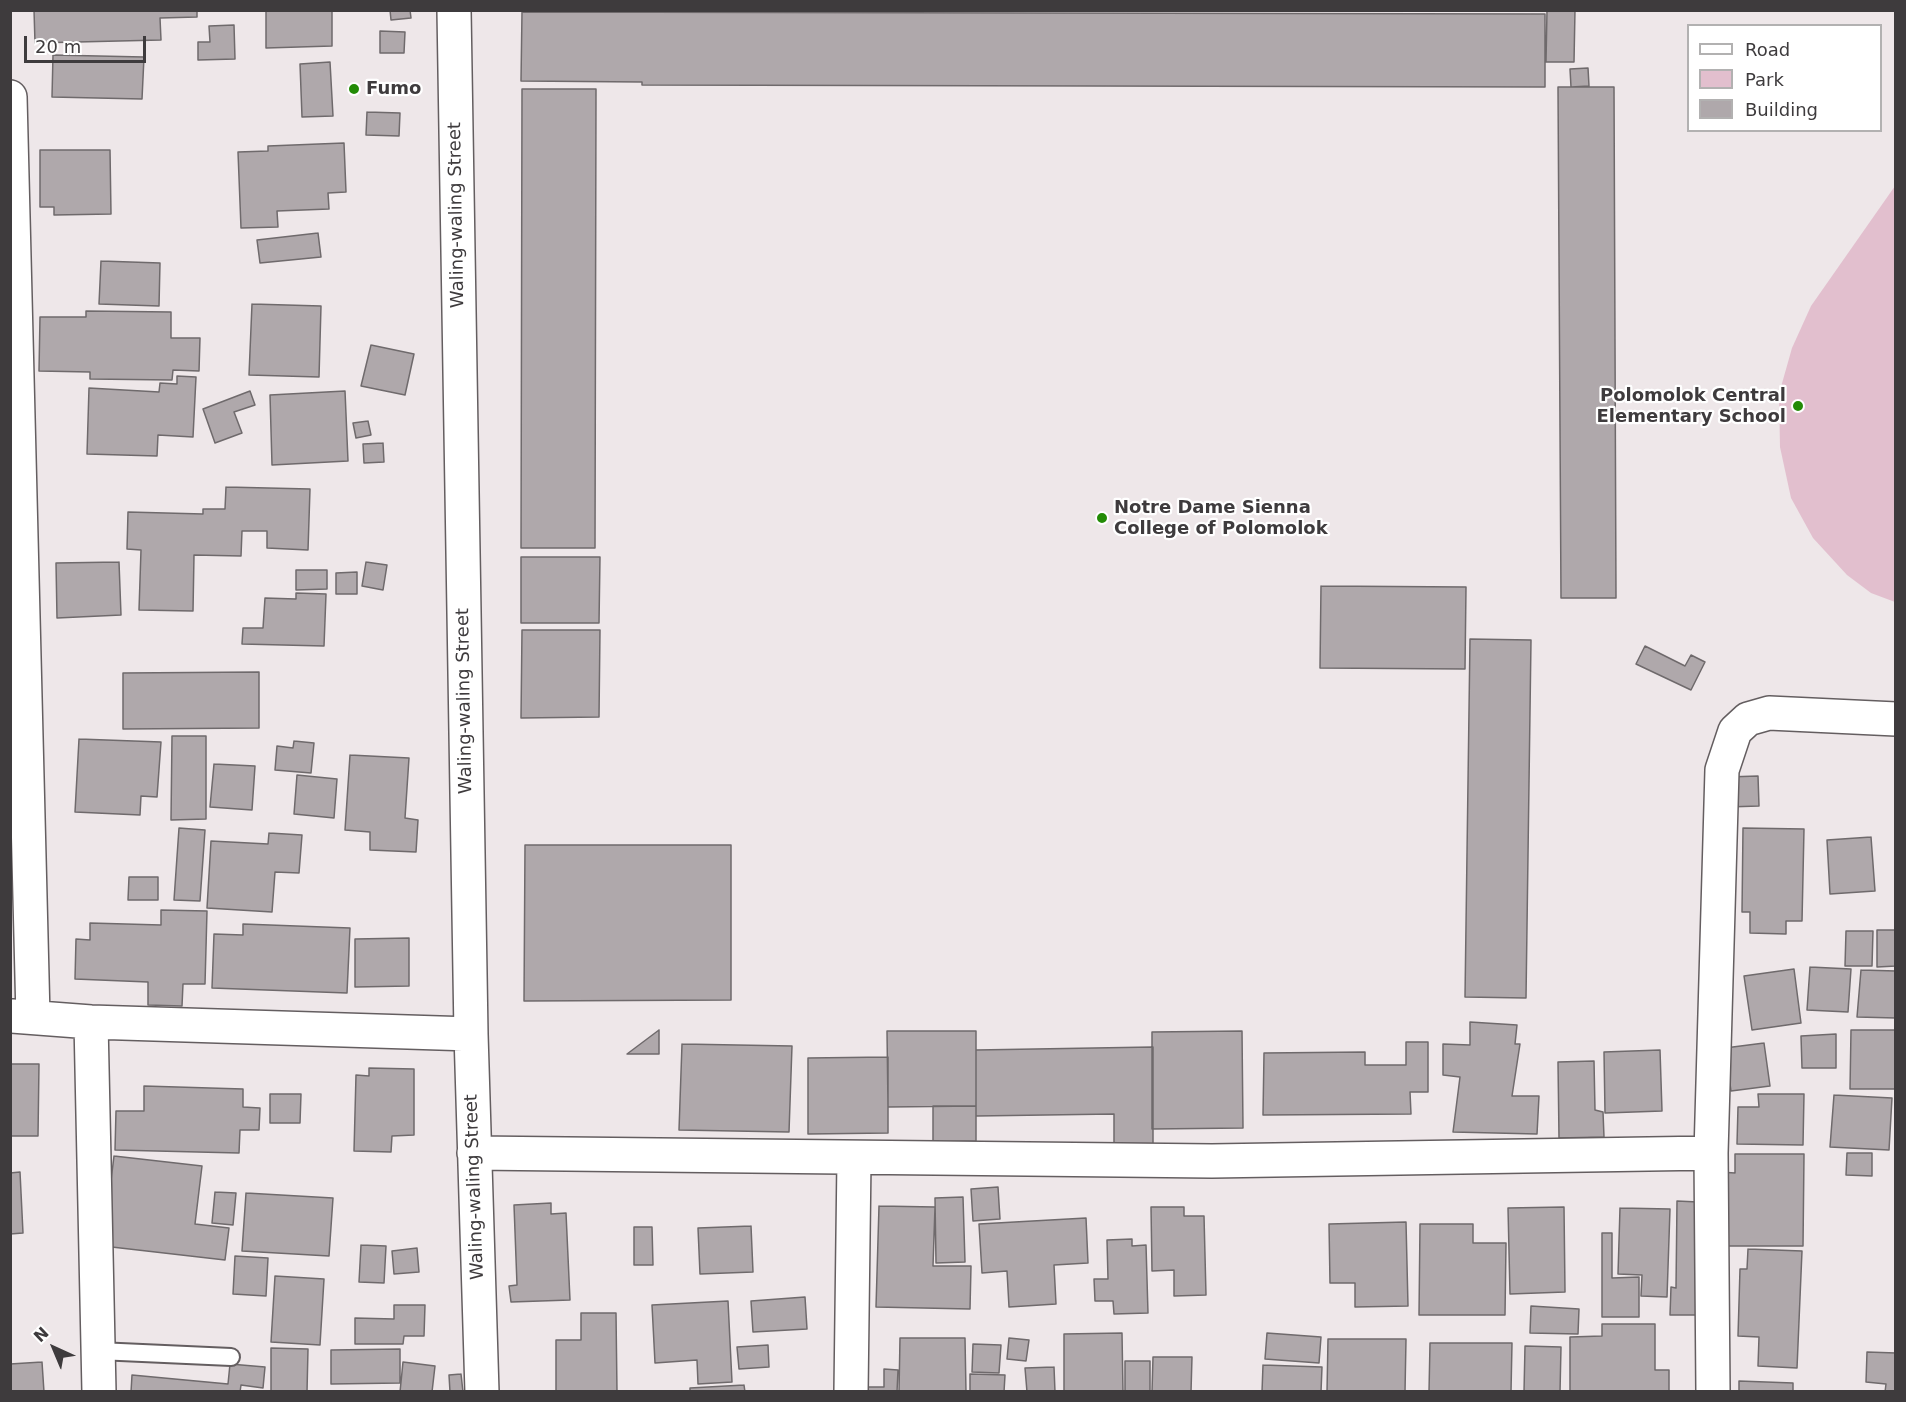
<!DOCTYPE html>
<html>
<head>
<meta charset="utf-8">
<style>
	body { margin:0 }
	#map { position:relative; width:1906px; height:1402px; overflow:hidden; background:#eee7e9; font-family:"DejaVu Sans",sans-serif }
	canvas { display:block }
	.frame { position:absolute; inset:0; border:12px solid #3e3b3d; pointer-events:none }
	.legend { position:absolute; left:1687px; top:24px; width:195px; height:108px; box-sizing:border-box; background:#fff; border:2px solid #b2b1b1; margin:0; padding:8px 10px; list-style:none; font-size:18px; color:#3e3b3d }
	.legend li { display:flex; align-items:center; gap:12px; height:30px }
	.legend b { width:30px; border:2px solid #b2b1b1 }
	.north { position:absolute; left:24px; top:1318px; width:60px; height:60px; -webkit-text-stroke:4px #fff; paint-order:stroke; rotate:316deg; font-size:16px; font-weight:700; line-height:24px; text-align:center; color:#3e3b3d }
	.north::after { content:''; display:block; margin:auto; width:21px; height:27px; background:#3e3b3d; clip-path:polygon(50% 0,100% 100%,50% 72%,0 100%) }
	.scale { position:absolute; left:24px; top:36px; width:122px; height:27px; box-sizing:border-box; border:3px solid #3e3b3d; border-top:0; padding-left:8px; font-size:18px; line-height:21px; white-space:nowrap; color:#3e3b3d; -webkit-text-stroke:4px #fff; paint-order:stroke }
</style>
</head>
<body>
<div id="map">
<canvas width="1906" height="1402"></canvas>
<div class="frame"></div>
<ul class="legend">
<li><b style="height:8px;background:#fff"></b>Road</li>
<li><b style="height:16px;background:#e2bfce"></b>Park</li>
<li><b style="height:16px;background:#afa8ab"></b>Building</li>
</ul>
<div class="north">N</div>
<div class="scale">20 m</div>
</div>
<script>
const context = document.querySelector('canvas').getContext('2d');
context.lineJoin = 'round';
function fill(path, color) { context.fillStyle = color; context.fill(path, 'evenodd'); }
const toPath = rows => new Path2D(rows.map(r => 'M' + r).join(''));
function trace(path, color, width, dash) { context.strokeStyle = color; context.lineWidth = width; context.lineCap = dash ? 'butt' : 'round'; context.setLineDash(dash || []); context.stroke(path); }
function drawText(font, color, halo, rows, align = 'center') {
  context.font = font + ' "DejaVu Sans",sans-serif'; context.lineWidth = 4.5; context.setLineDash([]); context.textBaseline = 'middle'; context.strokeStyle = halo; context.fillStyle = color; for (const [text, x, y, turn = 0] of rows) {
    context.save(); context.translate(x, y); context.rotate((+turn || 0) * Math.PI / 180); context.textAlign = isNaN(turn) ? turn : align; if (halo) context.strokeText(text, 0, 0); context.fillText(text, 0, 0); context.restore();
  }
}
fill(toPath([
	[1895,186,1895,602,1871,593,1847,575,1813,538,1791,498,1780,447,1779,394,1792,348,1811,306]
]), '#e2bfce');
const building = toPath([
	[34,10,197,10,197,17,160,18,161,40,35,43,34,10],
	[266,10,332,10,332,46,266,48,266,10],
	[390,10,410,10,411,18,391,20,390,10],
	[1547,10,1575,10,1574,62,1546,62,1547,10],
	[522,12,1545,14,1545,87,642,85,642,82,521,81,522,12],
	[234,25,235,59,198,60,198,42,210,42,209,26,234,25],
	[380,31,405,32,404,53,380,53,380,31],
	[53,55,144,57,142,99,52,97,53,55],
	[330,62,333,116,302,117,300,64,330,62],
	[1588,68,1589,86,1571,87,1570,69,1588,68],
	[1558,87,1614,87,1616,598,1561,598,1558,87],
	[522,89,596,89,595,548,521,548,522,89],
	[367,112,400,113,399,136,366,135,367,112],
	[344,143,346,192,328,193,329,209,277,211,278,227,241,228,238,152,268,151,268,146,344,143],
	[40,150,110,150,111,214,54,215,54,207,40,207,40,150],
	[318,233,321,257,260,263,257,240,318,233],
	[101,261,160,263,159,306,99,304,101,261],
	[252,304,321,306,319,377,249,375,252,304],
	[86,311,171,312,171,338,200,338,199,371,173,370,172,380,90,379,90,372,39,371,40,317,86,317,86,311],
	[371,345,414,354,405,395,361,386,371,345],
	[177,376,196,377,193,437,158,435,157,456,87,454,89,388,159,392,160,383,177,384,177,376],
	[250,391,255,405,234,412,242,433,215,443,203,409,250,391],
	[345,391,348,461,272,465,270,395,345,391],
	[368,421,371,435,356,438,353,423,368,421],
	[383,443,384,462,364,463,363,444,383,443],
	[226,487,310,489,308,550,267,548,267,531,242,531,241,556,194,555,193,611,139,610,141,550,127,549,128,512,203,514,203,509,225,509,226,487],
	[521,557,600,557,599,623,521,623,521,557],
	[119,562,121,615,57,618,56,563,119,562],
	[366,562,387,565,383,590,362,586,366,562],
	[296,570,327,570,327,589,296,590,296,570],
	[357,572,357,594,336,594,336,573,357,572],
	[1321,586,1466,587,1465,669,1320,668,1321,586],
	[296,593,326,594,324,646,242,644,243,628,263,628,265,598,296,599,296,593],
	[522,630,600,630,599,717,521,718,522,630],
	[1470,639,1531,640,1526,998,1465,997,1470,639],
	[1645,646,1685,666,1691,655,1705,662,1691,690,1636,664,1645,646],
	[259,672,259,728,123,729,123,673,259,672],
	[172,736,206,736,206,819,171,820,172,736],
	[79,739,161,742,157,797,141,796,140,815,75,812,79,739],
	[294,741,314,743,311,773,275,770,277,746,293,748,294,741],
	[350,755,409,758,405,818,418,820,416,852,370,850,370,832,345,830,350,755],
	[214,764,255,766,252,810,210,807,214,764],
	[297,775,337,779,334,818,294,814,297,775],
	[1758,776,1759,806,1727,807,1727,777,1758,776],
	[179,828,205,830,200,901,174,900,179,828],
	[1743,828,1804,829,1802,921,1786,921,1786,934,1750,933,1750,912,1742,912,1743,828],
	[269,833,302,835,299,873,275,872,272,912,207,908,211,841,268,844,269,833],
	[1871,837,1875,891,1830,894,1827,840,1871,837],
	[525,845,731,845,731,1000,524,1001,525,845],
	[129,877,158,877,158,900,128,900,129,877],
	[161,910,207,911,205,984,183,984,182,1006,148,1005,148,982,75,979,76,939,90,940,90,923,161,925,161,910],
	[243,924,350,928,347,993,212,988,214,934,243,935,243,924],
	[1877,930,1896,930,1896,966,1877,967,1877,930],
	[1846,931,1873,931,1872,966,1845,966,1846,931],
	[409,938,409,986,355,987,355,939,409,938],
	[1810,967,1851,969,1848,1012,1807,1010,1810,967],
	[1794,969,1801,1023,1752,1030,1744,976,1794,969],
	[1861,970,1896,971,1896,1018,1857,1017,1861,970],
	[1470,1022,1517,1025,1515,1044,1520,1044,1512,1096,1539,1096,1537,1134,1453,1132,1460,1077,1443,1075,1443,1044,1470,1045,1470,1022],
	[659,1030,659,1054,627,1054,659,1030],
	[1851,1030,1896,1030,1896,1089,1850,1089,1851,1030],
	[887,1031,976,1031,976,1106,888,1107,887,1031],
	[1242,1031,1243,1128,1152,1129,1152,1032,1242,1031],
	[1836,1034,1836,1068,1802,1068,1801,1036,1836,1034],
	[1406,1042,1428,1042,1428,1092,1410,1092,1411,1114,1263,1115,1264,1053,1365,1052,1365,1065,1406,1065,1406,1042],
	[1764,1043,1770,1086,1731,1091,1725,1048,1764,1043],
	[682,1044,792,1046,789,1132,679,1130,682,1044],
	[1153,1047,1153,1149,1114,1150,1114,1114,976,1116,976,1050,1153,1047],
	[1660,1050,1662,1111,1605,1113,1604,1052,1660,1050],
	[888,1057,888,1133,808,1134,808,1058,888,1057],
	[1594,1061,1595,1110,1603,1112,1604,1137,1559,1138,1558,1062,1594,1061],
	[10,1064,39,1064,38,1136,10,1136,10,1064],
	[369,1068,414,1069,414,1135,392,1136,391,1152,354,1151,356,1075,369,1076,369,1068],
	[144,1086,243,1089,243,1107,260,1108,259,1130,240,1130,239,1153,115,1150,116,1111,144,1111,144,1086],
	[270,1094,301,1094,300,1123,270,1123,270,1094],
	[1758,1094,1804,1094,1803,1145,1737,1144,1738,1107,1759,1107,1758,1094],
	[1834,1095,1892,1098,1889,1150,1830,1147,1834,1095],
	[933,1106,976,1106,976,1141,933,1142,933,1106],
	[1847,1153,1872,1153,1872,1176,1846,1175,1847,1153],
	[1735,1154,1804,1154,1803,1246,1718,1246,1719,1172,1735,1173,1735,1154],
	[114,1156,202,1166,195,1224,229,1228,225,1260,103,1246,114,1156],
	[20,1172,23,1233,10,1234,10,1173,20,1172],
	[998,1187,1000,1219,973,1221,971,1189,998,1187],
	[215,1192,236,1193,233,1225,212,1223,215,1192],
	[246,1193,333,1198,329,1256,242,1251,246,1193],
	[963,1197,965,1262,936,1263,935,1198,963,1197],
	[1677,1201,1698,1202,1697,1315,1670,1315,1671,1287,1676,1288,1677,1201],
	[551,1203,551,1214,566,1213,570,1300,511,1302,509,1286,517,1285,514,1205,551,1203],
	[879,1206,935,1207,933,1266,971,1266,970,1309,876,1307,879,1206],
	[1151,1207,1184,1207,1184,1216,1204,1216,1206,1295,1174,1296,1174,1270,1152,1271,1151,1207],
	[1564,1207,1565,1292,1510,1294,1508,1208,1564,1207],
	[1620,1208,1670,1209,1667,1297,1641,1296,1642,1275,1618,1274,1620,1208],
	[1086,1218,1088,1263,1054,1265,1056,1304,1009,1307,1007,1271,982,1273,979,1224,1086,1218],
	[1406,1222,1408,1306,1355,1307,1355,1283,1330,1283,1329,1224,1406,1222],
	[1420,1224,1473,1224,1473,1243,1506,1243,1505,1315,1419,1315,1420,1224],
	[751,1226,753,1272,700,1274,698,1228,751,1226],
	[634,1227,652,1227,653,1265,634,1265,634,1227],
	[1602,1233,1612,1233,1612,1278,1639,1277,1639,1317,1602,1317,1602,1233],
	[1132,1239,1132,1246,1146,1245,1148,1313,1114,1314,1113,1301,1095,1301,1094,1279,1108,1279,1107,1240,1132,1239],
	[361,1245,386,1246,384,1283,359,1282,361,1245],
	[417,1248,419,1272,394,1274,392,1251,417,1248],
	[1748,1249,1802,1251,1797,1368,1758,1366,1759,1337,1738,1336,1740,1269,1747,1269,1748,1249],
	[235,1256,268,1258,266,1296,233,1294,235,1256],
	[275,1276,324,1279,320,1345,271,1342,275,1276],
	[805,1297,807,1329,753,1332,751,1301,805,1297],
	[728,1301,732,1382,698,1384,697,1360,655,1363,652,1305,728,1301],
	[394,1305,425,1305,424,1336,404,1336,403,1344,355,1344,355,1318,394,1319,394,1305],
	[1531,1306,1579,1309,1578,1334,1530,1333,1531,1306],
	[581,1313,616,1313,617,1392,556,1392,556,1340,581,1340,581,1313],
	[1602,1324,1655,1324,1655,1370,1669,1370,1669,1392,1570,1392,1570,1337,1602,1336,1602,1324],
	[1122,1333,1123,1392,1064,1392,1064,1334,1122,1333],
	[1267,1333,1321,1337,1319,1363,1265,1359,1267,1333],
	[900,1338,965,1338,966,1392,899,1392,900,1338],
	[1009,1338,1029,1340,1026,1361,1007,1359,1009,1338],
	[1328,1339,1406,1339,1405,1392,1327,1392,1328,1339],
	[1430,1343,1512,1343,1511,1392,1429,1392,1430,1343],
	[973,1344,1001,1345,999,1373,972,1372,973,1344],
	[768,1345,769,1367,739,1369,737,1347,768,1345],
	[1525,1346,1561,1347,1560,1392,1524,1392,1525,1346],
	[271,1348,308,1349,307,1392,271,1392,271,1348],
	[400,1349,400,1383,331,1384,331,1350,400,1349],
	[1867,1352,1896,1353,1896,1392,1885,1392,1886,1384,1866,1382,1867,1352],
	[1153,1357,1192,1357,1191,1392,1152,1392,1153,1357],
	[1125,1361,1150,1361,1150,1392,1125,1392,1125,1361],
	[42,1362,44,1392,10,1392,10,1364,42,1362],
	[403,1362,435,1366,432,1392,400,1392,403,1362],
	[230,1364,265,1367,263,1388,241,1385,240,1392,131,1392,132,1375,228,1384,230,1364],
	[1263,1365,1322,1367,1321,1392,1262,1392,1263,1365],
	[1054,1367,1055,1392,1027,1392,1025,1368,1054,1367],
	[884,1369,898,1370,897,1392,855,1392,865,1387,884,1387,884,1369],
	[461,1374,463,1392,450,1392,449,1375,461,1374],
	[970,1374,1005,1375,1004,1392,970,1392,970,1374],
	[1739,1381,1793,1383,1793,1392,1739,1392,1739,1381],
	[744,1385,745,1392,690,1392,690,1388,744,1385]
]);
fill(building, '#afa8ab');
trace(building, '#6f6a6c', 1.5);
const lane = toPath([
	[98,1351,231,1357]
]);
const street = toPath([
	[454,10,471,1034,482,1392],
	[10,97,33,1017],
	[12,1016,91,1022,471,1034],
	[91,1022,99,1392],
	[474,1153,1212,1161,1711,1153],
	[851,1392,854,1159],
	[1713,1392,1711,1153,1722,770,1735,731,1748,719,1769,713,1896,719]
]);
trace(lane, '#645e60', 20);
trace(street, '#645e60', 36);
trace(lane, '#fff', 16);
trace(street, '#fff', 33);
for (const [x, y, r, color] of [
	[354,89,6,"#238b06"],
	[1798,406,6,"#238b06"],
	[1102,518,6,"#238b06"]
]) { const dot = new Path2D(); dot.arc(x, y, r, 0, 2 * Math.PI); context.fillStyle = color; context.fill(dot); trace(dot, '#fff', 2); }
drawText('bold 18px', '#3e3b3d', '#fff', [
	["Fumo",366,89],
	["Polomolok Central",1786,396,"right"],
	["Elementary School",1786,417,"right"],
	["Notre Dame Sienna",1114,508],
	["College of Polomolok",1114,529]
], 'left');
drawText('18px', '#3e3b3d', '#fff', [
	["Waling-waling Street",457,215,-91],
	["Waling-waling Street",465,701,-91],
	["Waling-waling Street",475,1187,-92]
]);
</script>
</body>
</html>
